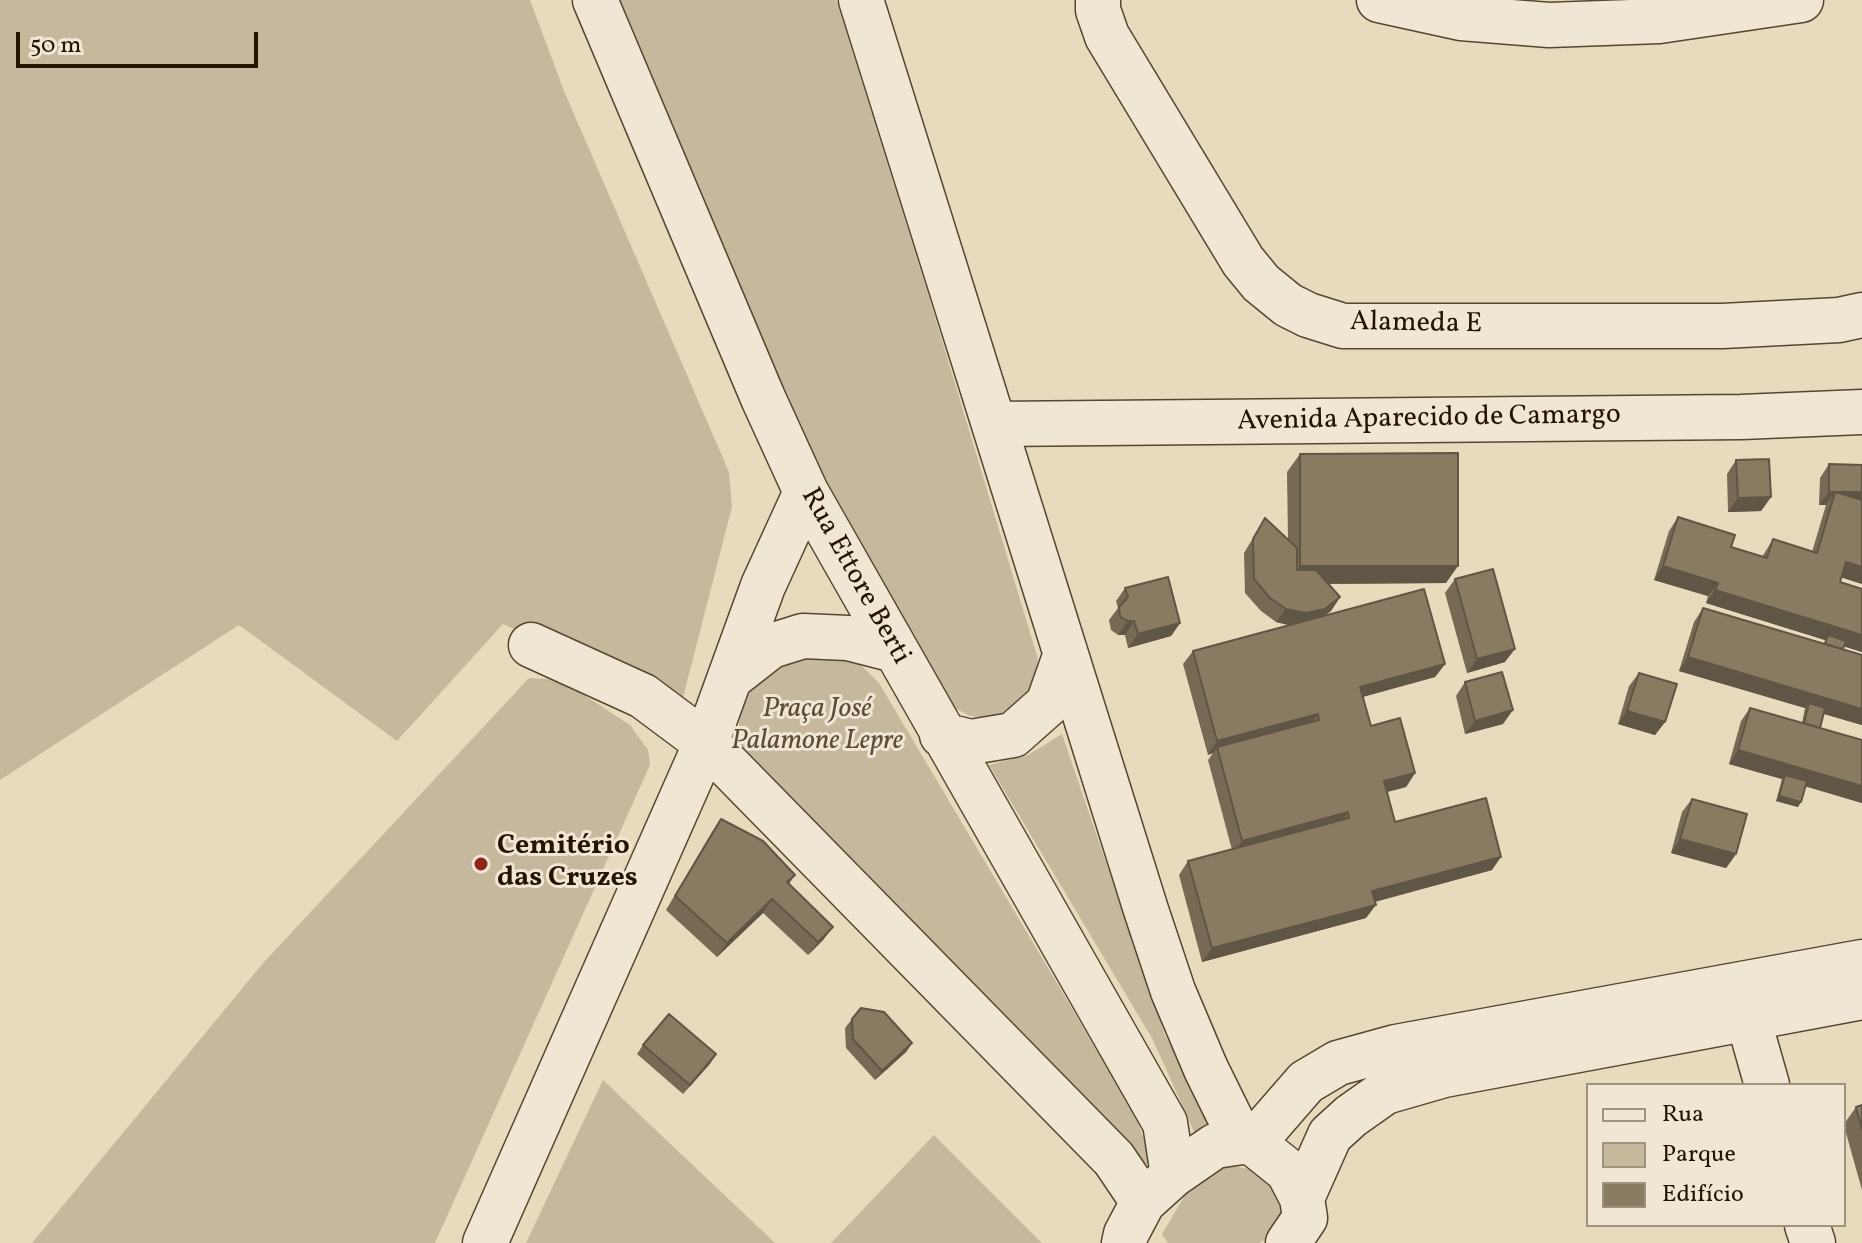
<!DOCTYPE html>
<html>
<head>
<meta charset="utf-8">
<style>
	body { margin:0 }
	#map { position:relative; width:1862px; height:1243px; overflow:hidden; background:#e7dabd; font-family:Vollkorn,serif }
	canvas { display:block }
	.legend { position:absolute; left:1586px; top:1083px; width:260px; height:144px; box-sizing:border-box; background:#efe7d4; border:2px solid #9e937f; margin:0; padding:10px 14px; list-style:none; font-size:24px; color:#241400 }
	.legend li { display:flex; align-items:center; gap:16px; height:40px }
	.legend b { width:40px; border:2px solid #9e937f }
	.scale { position:absolute; left:16px; top:32px; width:242px; height:36px; box-sizing:border-box; border:4px solid #241400; border-top:0; padding-left:10px; font-size:24px; line-height:28px; white-space:nowrap; color:#241400; -webkit-text-stroke:6px #efe7d4; paint-order:stroke }
</style>
</head>
<body>
<div id="map">
<canvas width="1862" height="1243"></canvas>
<ul class="legend">
<li><b style="height:10px;background:#efe7d4"></b>Rua</li>
<li><b style="height:22px;background:#c6b89d"></b>Parque</li>
<li><b style="height:22px;background:#897b62"></b>Edifício</li>
</ul>
<div class="scale">50 m</div>
</div>
<script>
const context = document.querySelector('canvas').getContext('2d');
context.lineJoin = 'round';
function fill(path, color) { context.fillStyle = color; context.fill(path, 'evenodd'); }
const toPath = rows => new Path2D(rows.map(r => 'M' + r).join(''));
function trace(path, color, width, dash) { context.strokeStyle = color; context.lineWidth = width; context.lineCap = dash ? 'butt' : 'round'; context.setLineDash(dash || []); context.stroke(path); }
function drawText(font, color, halo, rows, align = 'center') {
  context.font = font + ' Vollkorn,serif'; context.lineWidth = 6; context.setLineDash([]); context.textBaseline = 'middle'; context.strokeStyle = halo; context.fillStyle = color; for (const [text, x, y, turn = 0] of rows) {
    context.save(); context.translate(x, y); context.rotate((+turn || 0) * Math.PI / 180); context.textAlign = isNaN(turn) ? turn : align; if (halo) context.strokeText(text, 0, 0); context.fillText(text, 0, 0); context.restore();
  }
}
fill(toPath([
	[0,0,530,0,564,91,729,472,732,507,681,705,503,624,397,741,239,625,0,780],
	[617,0,836,0,928,294,1038,659,1032,695,1004,714,988,718,970,716,955,708,943,697,812,463],
	[838,654,861,665,879,683,1137,1118,1151,1163,1142,1165,747,763,739,739,739,713,748,688,787,655],
	[529,678,561,680,630,725,648,750,650,765,435,1243,32,1243,264,962],
	[1062,734,1165,1035,1214,1123,1195,1134,1153,1040,989,765,1028,755],
	[603,1080,775,1243,526,1243],
	[934,1135,1042,1243,831,1243],
	[1229,1165,1259,1171,1284,1203,1277,1233,1259,1243,1168,1243,1162,1234,1196,1177]
]), '#c6b89d');
const minor = toPath([
	[595,0,763,398,806,492,1165,1123,1173,1175],
	[861,0,1146,910,1173,991,1206,1069,1242,1142],
	[1098,0,1098,10,1107,36,1243,261,1261,283,1288,305,1308,315,1343,326,1722,326,1839,320,1862,315],
	[1379,0,1461,18,1549,25,1659,21,1801,0],
	[995,424,1741,417,1862,412],
	[531,645,643,696,706,743,1114,1159,1143,1202],
	[730,678,771,646,803,636,848,638,895,650],
	[942,735,971,742,1013,735,1048,704,1065,656],
	[1748,1018,1767,1085],
	[1253,1143,1306,1082,1338,1063,1396,1047,1862,962],
	[1302,1198,1330,1135,1351,1116,1385,1092,1444,1075,1862,997],
	[1807,1225,1813,1243],
	[485,1243,706,743,763,586,806,492],
	[1124,1243,1126,1234,1143,1202,1173,1175,1215,1146,1242,1142,1253,1143,1288,1171,1302,1198,1305,1218,1288,1243]
]);
trace(minor, '#55462f', 47);
trace(minor, '#efe7d4', 44);
fill(toPath([
	[1300,454,1446,583,1328,584,1340,597,1331,611,1324,616,1445,664,1435,677,1363,697,1371,726,1415,773,1406,787,1387,792,1395,822,1492,870,1375,902,1366,918,1202,962,1179,875,1188,861,1232,850,1208,760,1213,753,1208,755,1183,664,1193,651,1289,625,1276,622,1261,611,1245,593,1244,553,1265,518,1288,539,1287,472],
	[1736,460,1771,497,1761,511,1728,512,1727,474],
	[1829,464,1862,465,1862,584,1841,577,1840,582,1862,589,1862,652,1844,646,1843,649,1862,655,1862,725,1824,714,1820,728,1862,740,1862,803,1805,786,1798,807,1776,801,1782,779,1729,764,1741,721,1750,708,1802,723,1805,708,1679,671,1694,622,1703,608,1824,644,1825,640,1706,603,1708,596,1654,580,1669,531,1678,517,1731,547,1762,557,1773,539,1812,552,1826,505,1819,505,1820,478],
	[1455,579,1505,662,1467,673,1445,593],
	[1125,588,1180,623,1171,636,1128,648,1125,635,1118,635,1111,630,1109,620,1118,608,1116,601],
	[1639,673,1665,722,1655,735,1618,724,1629,686],
	[1465,682,1503,724,1465,734,1456,696],
	[1692,799,1736,854,1726,868,1671,853,1682,812],
	[721,819,795,875,789,884,833,927,823,940,808,955,763,913,717,957,666,910,712,832],
	[852,1019,912,1043,906,1052,875,1080,846,1048,845,1028],
	[643,1045,716,1054,683,1094,637,1054],
	[1862,1105,1862,1190,1844,1126,1844,1124,1856,1107]
]), '#766a54');
fill(toPath([
	[1829,492,1862,492,1862,506,1835,492,1826,505,1819,505],
	[1771,497,1761,511,1728,512,1738,498],
	[1846,562,1862,567,1862,584,1837,576],
	[1300,566,1458,566,1446,583,1288,584],
	[1663,566,1718,583,1708,596,1654,580],
	[1715,590,1862,635,1862,652,1826,641,1828,635,1825,640,1706,603],
	[1340,597,1331,611,1315,622,1297,627,1276,622,1286,609],
	[1128,621,1134,621,1125,635,1118,635],
	[1180,623,1171,636,1128,648,1138,634],
	[1515,649,1505,662,1467,673,1477,659],
	[1688,657,1862,709,1862,725,1807,709,1809,703,1805,708,1679,671],
	[1445,664,1435,677,1351,700,1360,687],
	[1513,710,1503,724,1465,734,1475,721],
	[1627,711,1665,722,1655,735,1618,724],
	[1318,714,1308,727,1217,747,1213,753,1208,755,1217,741],
	[1738,750,1862,786,1862,803,1784,780,1785,775,1782,779,1729,764],
	[1415,773,1406,787,1375,795,1384,781],
	[1779,796,1801,802,1798,807,1776,801],
	[1348,812,1338,826,1233,854,1242,841],
	[1680,839,1736,854,1726,868,1671,853],
	[1501,857,1492,870,1362,905,1372,891],
	[772,899,763,913,717,957,727,943],
	[1376,905,1366,918,1202,962,1212,948],
	[833,927,823,940,808,955,818,942],
	[912,1043,906,1052,875,1080,882,1071],
	[716,1054,710,1064,683,1094,690,1085]
]), '#605645');
const building = toPath([
	[1458,453,1458,566,1300,566,1300,454,1458,453],
	[1769,459,1771,497,1738,498,1736,460,1769,459],
	[1829,464,1862,465,1862,492,1829,492,1829,464],
	[1835,492,1862,500,1862,567,1846,562,1840,582,1862,589,1862,635,1715,590,1718,583,1663,566,1678,517,1735,535,1731,547,1767,558,1773,539,1817,553,1835,492],
	[1265,518,1297,548,1297,570,1316,570,1340,597,1325,609,1306,613,1286,609,1270,598,1254,579,1253,539,1265,518],
	[1493,569,1515,649,1477,659,1455,579,1493,569],
	[1168,577,1180,623,1138,634,1134,621,1128,621,1120,617,1119,607,1128,597,1125,588,1168,577],
	[1424,589,1445,664,1360,687,1371,726,1400,718,1415,773,1384,781,1395,822,1486,798,1501,857,1372,891,1376,905,1212,948,1188,861,1349,818,1348,812,1242,841,1217,747,1319,720,1318,714,1217,741,1193,651,1424,589],
	[1703,608,1862,655,1862,709,1688,657,1703,608],
	[1828,635,1846,641,1843,649,1825,644,1828,635],
	[1502,672,1513,710,1475,721,1465,682,1502,672],
	[1639,673,1677,684,1665,722,1627,711,1639,673],
	[1809,703,1825,708,1820,728,1804,723,1809,703],
	[1750,708,1862,740,1862,786,1738,750,1750,708],
	[1785,775,1807,781,1801,802,1779,796,1785,775],
	[1692,799,1747,814,1736,854,1680,839,1692,799],
	[721,819,763,841,795,875,787,882,833,927,818,942,772,899,727,943,675,896,721,819],
	[861,1008,884,1012,912,1043,882,1071,853,1039,852,1019,861,1008],
	[669,1014,716,1054,690,1085,643,1045,669,1014],
	[1862,1105,1862,1129,1856,1107,1862,1105]
]);
fill(building, '#897b62');
trace(building, '#605645', 2);
for (const [x, y, r, color] of [
	[481,864,8,"#8f2418"]
]) { const dot = new Path2D(); dot.arc(x, y, r, 0, 2 * Math.PI); context.fillStyle = color; context.fill(dot); trace(dot, '#efe7d4', 3); }
drawText('28px', '#241400', '#efe7d4', [
	["Alameda E",1416,325,1],
	["Avenida Aparecido de Camargo",1429,420,-1],
	["Rua Ettore Berti",854,577,61]
]);
drawText('italic 28px', '#5d4d37', '#efe7d4', [
	["Praça José",817,711],
	["Palamone Lepre",817,743]
]);
drawText('bold 28px', '#241400', '#efe7d4', [
	["Cemitério",497,848],
	["das Cruzes",497,880]
], 'left');
</script>
</body>
</html>
